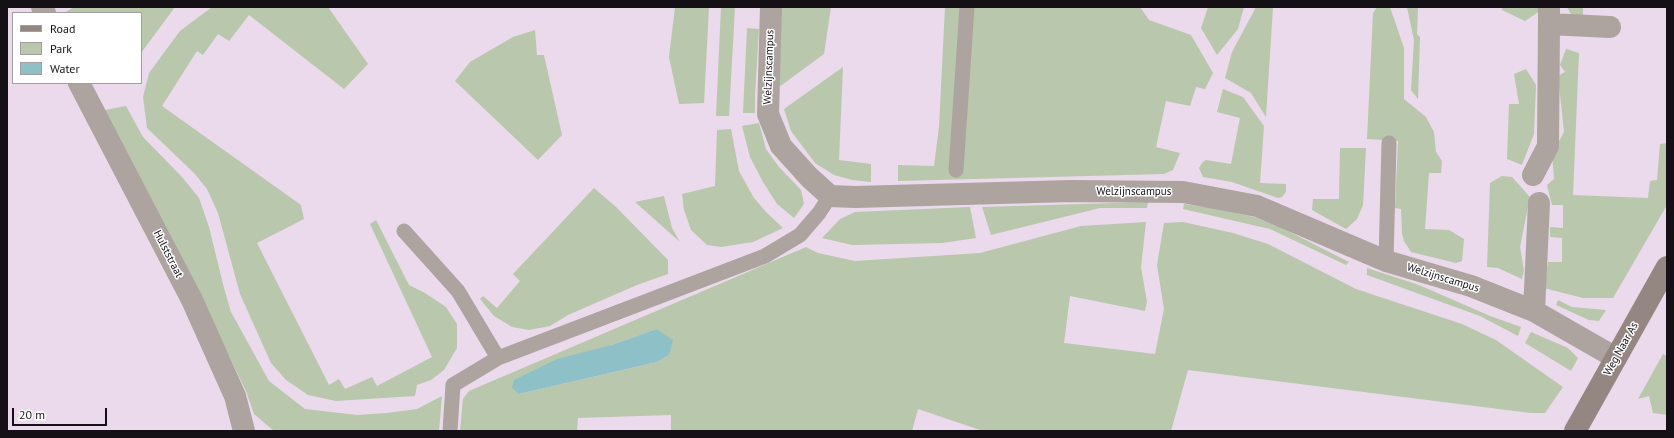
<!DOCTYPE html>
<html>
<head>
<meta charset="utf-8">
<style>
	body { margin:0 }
	#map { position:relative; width:1674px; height:438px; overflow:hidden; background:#eadaeb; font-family:"PT Sans",sans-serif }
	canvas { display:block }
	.frame { position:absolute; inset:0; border:8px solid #151016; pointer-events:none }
	.legend { position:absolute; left:12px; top:12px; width:130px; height:72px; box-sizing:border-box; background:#fff; border:1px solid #a19fa2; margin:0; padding:5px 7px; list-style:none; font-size:12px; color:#151016 }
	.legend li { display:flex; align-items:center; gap:8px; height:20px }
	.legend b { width:20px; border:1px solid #a19fa2 }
	.scale { position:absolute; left:12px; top:408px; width:95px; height:18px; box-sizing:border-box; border:2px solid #151016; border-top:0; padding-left:5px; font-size:12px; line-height:14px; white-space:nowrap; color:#151016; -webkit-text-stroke:3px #fff; paint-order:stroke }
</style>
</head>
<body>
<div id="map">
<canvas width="1674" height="438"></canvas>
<div class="frame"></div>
<ul class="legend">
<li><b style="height:5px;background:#948680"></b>Road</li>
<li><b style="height:11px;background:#b9c7ac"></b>Park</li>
<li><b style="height:11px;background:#8ec0c8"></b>Water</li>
</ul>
<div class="scale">20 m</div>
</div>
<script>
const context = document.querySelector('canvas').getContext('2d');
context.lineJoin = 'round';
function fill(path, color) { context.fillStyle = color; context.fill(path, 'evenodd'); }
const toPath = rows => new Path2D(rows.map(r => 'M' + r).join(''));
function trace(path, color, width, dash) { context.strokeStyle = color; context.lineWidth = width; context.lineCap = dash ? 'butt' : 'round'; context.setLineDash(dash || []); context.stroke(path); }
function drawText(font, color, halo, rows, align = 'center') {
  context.font = font + ' "PT Sans",sans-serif'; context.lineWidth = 3; context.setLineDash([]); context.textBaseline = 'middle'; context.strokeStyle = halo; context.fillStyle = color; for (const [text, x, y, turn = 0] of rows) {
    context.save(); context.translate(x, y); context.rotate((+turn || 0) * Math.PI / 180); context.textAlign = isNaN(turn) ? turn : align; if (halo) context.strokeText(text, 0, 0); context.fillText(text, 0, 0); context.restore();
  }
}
fill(toPath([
	[74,7,175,7,141,53,141,13,64,13],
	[212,7,328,7,368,64,344,89,249,15,229,41,218,34,203,55,197,51,162,106,301,205,304,219,257,243,329,385,339,379,345,389,372,377,377,386,432,357,370,224,376,220,409,285,425,293,446,307,457,324,457,348,444,370,431,380,417,385,415,396,336,401,308,395,286,380,271,363,240,294,218,213,207,189,195,174,147,128,143,97,149,73,180,31],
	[675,7,709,7,704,103,679,104,669,57],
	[721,7,735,7,729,116,716,116],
	[780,7,831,7,824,54,775,90],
	[945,7,1140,7,1149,20,1191,35,1213,73,1205,89,1196,87,1190,106,1166,101,1156,147,1180,153,1173,170,1164,174,898,181,898,165,934,166,939,127],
	[1208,7,1244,7,1238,29,1217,55,1201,28],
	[1256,7,1273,7,1266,117,1251,93,1225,78,1232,52],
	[1377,7,1390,7,1404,48,1404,99,1426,117,1434,132,1436,152,1442,161,1441,173,1429,173,1425,229,1449,230,1464,239,1462,261,1456,263,1411,252,1404,241,1402,233,1401,209,1395,208,1398,141,1367,139,1373,13],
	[1407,7,1418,7,1417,34,1420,37,1418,99,1411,90,1414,40],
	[1502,7,1540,7,1540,11,1525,21,1502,10],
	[1567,7,1583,7,1583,21,1574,20],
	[747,28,759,29,755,95,755,113,743,113],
	[535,30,537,55,544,55,562,135,538,160,455,81,470,62,513,37],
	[1566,49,1579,53,1573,195,1648,198,1650,181,1657,180,1660,144,1667,143,1667,205,1613,298,1583,298,1544,288,1548,262,1562,262,1562,238,1550,237,1550,227,1563,228,1563,205,1552,205,1547,185,1554,179,1552,154,1564,132,1558,76,1565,72,1560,65],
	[843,67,839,160,871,164,871,182,852,180,834,175,815,163,791,131,784,109],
	[1526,69,1536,85,1534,134,1522,165,1507,159,1509,104,1519,104,1514,74],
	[1223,89,1243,97,1264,126,1260,183,1286,184,1286,192,1282,197,1278,198,1232,182,1203,177,1199,168,1203,162,1206,160,1231,164,1240,118,1217,112],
	[126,106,143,137,182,177,199,198,209,227,224,288,231,312,269,381,305,409,357,415,387,413,417,409,442,396,439,431,274,431,254,414,246,391,171,236,105,110],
	[759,123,766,149,779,167,801,190,804,204,794,218,777,204,763,182,750,157,742,126],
	[731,129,739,171,754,198,766,212,783,228,753,242,721,247,707,245,691,230,684,210,682,194,715,186,717,130],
	[1340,148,1366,148,1363,205,1357,219,1346,229,1312,210,1313,199,1339,199],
	[1502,176,1512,177,1530,197,1520,247,1524,270,1522,279,1498,268,1487,267,1490,183],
	[594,188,616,207,668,260,668,274,637,285,568,315,550,326,529,330,512,327,494,316,480,299,483,296,497,308,520,281,513,274],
	[664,196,672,228,680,242,635,202],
	[1148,202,1147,208,1100,208,991,235,982,207],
	[1184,204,1213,208,1254,217,1282,228,1349,262,1346,265,1270,229,1183,209],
	[970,207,976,238,942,243,852,245,822,238,840,219,855,212],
	[1146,222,1141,267,1147,302,1145,311,1070,296,1064,343,1155,354,1164,309,1157,265,1164,223,1183,222,1233,233,1268,244,1356,289,1462,324,1496,340,1563,387,1545,413,1531,413,1188,370,1171,431,983,431,918,409,912,431,671,431,671,415,578,418,577,431,460,431,463,399,469,391,806,247,818,253,855,261,980,253,1081,226],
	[656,329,669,355,657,362,519,394,612,345],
	[1367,268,1419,285,1490,316,1521,327,1518,336,1480,316,1367,275],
	[1558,300,1572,307,1606,310,1599,321,1589,320,1556,305],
	[1531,332,1568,348,1578,358,1571,371,1525,343],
	[1663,354,1667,356,1667,415,1653,413,1649,396,1638,399]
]), '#b9c7ac');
fill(toPath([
	[656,329,673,340,669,355,657,362,519,394,512,388,514,380,557,359,612,345]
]), '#8ec0c8');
trace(toPath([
	[956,170,967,7],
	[404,231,458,291,498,358],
	[1386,261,1389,143],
	[450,431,453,385,498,358,765,256,800,235,819,213,830,196]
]), '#ada39f', 15);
trace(toPath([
	[42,7,45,13],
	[771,7,768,114,781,146,809,177,830,196,855,197,1071,191,1183,192,1257,206,1386,261,1471,286,1534,311,1616,358],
	[1549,7,1549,24,1610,27],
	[79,83,192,300,235,396,244,431],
	[1533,175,1548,146,1549,24],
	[1534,311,1539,203]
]), '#ada39f', 22);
trace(toPath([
	[1575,431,1667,267]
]), '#948680', 22);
drawText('11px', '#151016', '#fff', [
	["Welzijnscampus",769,67,-88],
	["Welzijnscampus",1134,192],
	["Hulststraat",168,254,63],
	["Welzijnscampus",1443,278,17],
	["Weg Naar As",1621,349,-61]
]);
</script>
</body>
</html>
